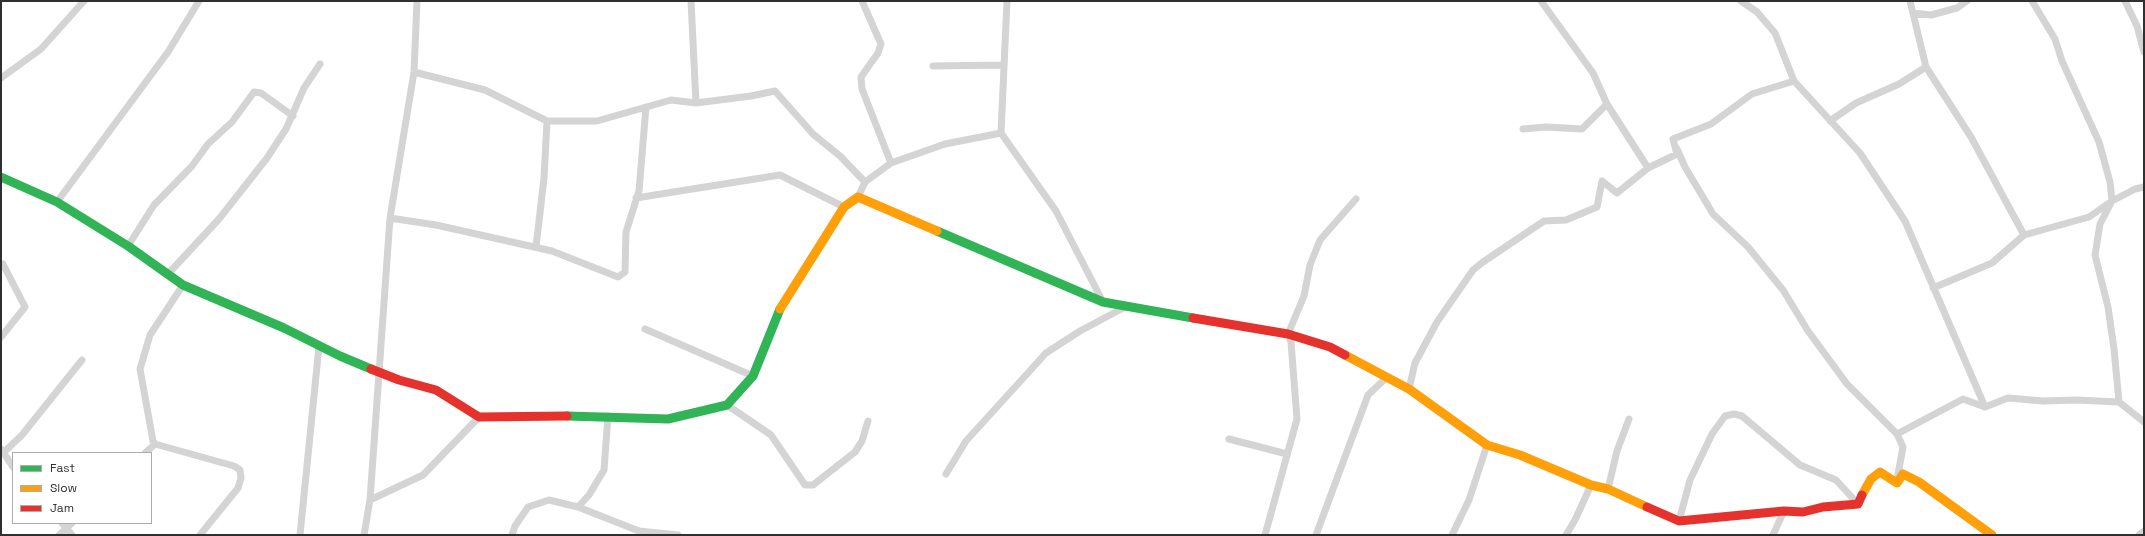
<!DOCTYPE html>
<html>
<head>
<meta charset="utf-8">
<style>
	body { margin:0 }
	#map { position:relative; width:2145px; height:536px; overflow:hidden; background:#fff; font-family:"Space Grotesk",sans-serif }
	canvas { display:block }
	.frame { position:absolute; inset:0; border:2px solid #303030; pointer-events:none }
	.legend { position:absolute; left:12px; top:452px; width:140px; height:72px; box-sizing:border-box; background:#fff; border:1px solid #acacac; margin:0; padding:5px 7px; list-style:none; font-size:12px; color:#303030 }
	.legend li { display:flex; align-items:center; gap:8px; height:20px }
	.legend b { width:20px; border:1px solid #acacac }
</style>
</head>
<body>
<div id="map">
<canvas width="2145" height="536"></canvas>
<div class="frame"></div>
<ul class="legend">
<li><b style="height:5px;background:#30b455"></b>Fast</li>
<li><b style="height:5px;background:#ff9f0a"></b>Slow</li>
<li><b style="height:5px;background:#e5322d"></b>Jam</li>
</ul>
</div>
<script>
const context = document.querySelector('canvas').getContext('2d');
context.lineJoin = 'round';
const toPath = rows => new Path2D(rows.map(r => 'M' + r).join(''));
function trace(path, color, width, dash) { context.strokeStyle = color; context.lineWidth = width; context.lineCap = dash ? 'butt' : 'round'; context.setLineDash(dash || []); context.stroke(path); }
trace(toPath([
	[691,1,696,103],
	[862,1,881,44,878,53,861,77,862,89,891,163],
	[1007,1,1001,133,1056,211,1103,302],
	[1541,1,1593,73,1607,104,1648,168],
	[1741,1,1757,12,1775,33,1794,81,1860,153,1905,221,1985,407],
	[1910,1,1926,67,1971,137,2024,235],
	[2032,1,2055,39,2062,61,2099,142,2110,182,2112,201,2100,224,2095,255,2108,307,2114,349,2119,402,2144,422],
	[2125,1,2137,26,2144,52],
	[1913,13,1931,15,1957,8,1967,1],
	[933,66,1004,65],
	[414,72,485,90,547,121,597,121,671,100,696,103,751,96,775,91,813,134,840,156,865,182],
	[1,78,41,49,84,1],
	[1830,121,1856,103,1899,84,1926,67],
	[1523,129,1546,127,1582,129,1607,104],
	[1677,149,1685,167,1713,214,1748,247,1783,290,1808,331,1847,384,1897,434],
	[858,197,865,182,891,163,945,144,1001,133],
	[636,198,780,175,844,207],
	[57,202,168,52,199,1],
	[390,218,436,225,552,251,618,277,625,272,626,232,639,191,646,107],
	[128,246,154,205,192,166,208,144,232,122,254,92,261,93,293,116],
	[536,247,544,178,547,121],
	[168,274,219,219,267,158,286,129,304,88,320,64],
	[183,285,150,335,140,369,153,441,155,444,234,466,240,470,241,478,238,488,200,535],
	[1933,288,1992,263,2024,235,2089,217,2112,201,2135,189,2144,187],
	[645,329,753,376],
	[1,337,25,307,3,264],
	[1409,389,1415,363,1437,322,1473,270,1483,262,1544,221,1566,220,1597,207,1602,181,1617,193,1648,168,1677,154,1673,139,1711,124,1752,94,1794,81],
	[727,405,771,435,805,485,813,485,855,452,862,441,868,421],
	[1229,439,1287,454],
	[1,449,13,467],
	[3,453,22,435,82,360],
	[145,453,155,444],
	[946,474,966,441,1046,353,1080,331,1127,306],
	[1897,480,1903,447,1897,434,1963,399,1985,407,2008,398,2043,401,2077,400,2119,402],
	[1608,489,1617,451,1629,419],
	[370,500,423,475,479,417],
	[578,507,639,531,678,535],
	[1679,521,1690,480,1712,434,1725,416,1734,414,1742,416,1800,465,1836,480,1858,504],
	[62,523,72,535],
	[59,535,72,523],
	[300,535,319,346],
	[364,535,370,500,390,218,414,72,417,1],
	[512,535,515,526,528,507,549,500,578,507,589,495,604,470,608,416],
	[1265,535,1297,419,1291,342,1288,334,1304,296,1310,265,1320,240,1356,199],
	[1316,535,1368,395,1387,377],
	[1452,535,1469,500,1487,445],
	[1566,535,1575,520,1591,485],
	[1773,535,1784,511],
	[2139,535,2144,531]
]), '#d4d4d4', 7);
trace(toPath([
	[1,177,57,202,128,246,183,285,284,328,340,356,371,369],
	[937,231,1103,302,1193,318],
	[567,416,668,419,727,405,753,376,780,309]
]), '#30b455', 9);
trace(toPath([
	[780,309,844,207,858,197,937,231],
	[1345,355,1409,389,1487,445,1520,455,1591,485,1608,489,1647,507],
	[1862,495,1871,479,1880,472,1897,483,1903,474,1919,482,1992,535]
]), '#ff9f0a', 9);
trace(toPath([
	[1193,318,1288,334,1330,347,1345,355],
	[371,369,399,380,436,390,479,417,567,416],
	[1647,507,1679,521,1784,511,1803,512,1823,507,1858,504,1862,495]
]), '#e5322d', 9);
</script>
</body>
</html>
